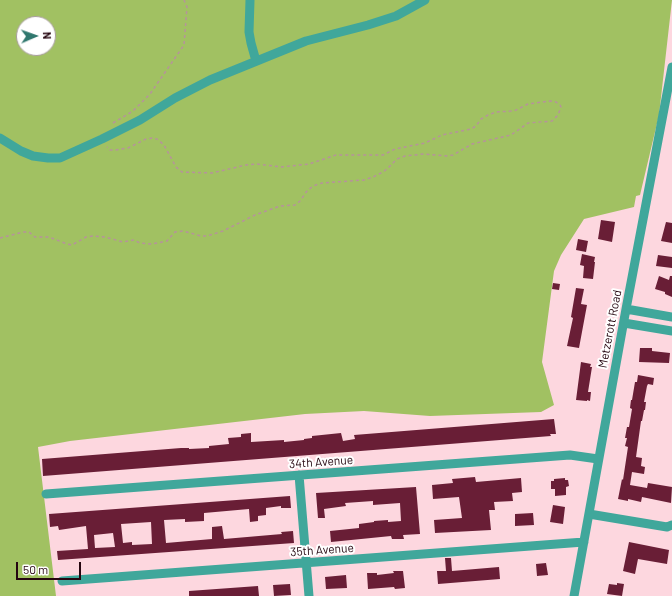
<!DOCTYPE html>
<html>
<head>
<meta charset="utf-8">
<style>
	body { margin:0 }
	#map { position:relative; width:672px; height:596px; overflow:hidden; background:#fdd7df; font-family:Barlow,sans-serif }
	canvas { display:block }
	.north { position:absolute; left:16px; top:16px; width:40px; height:40px; box-sizing:border-box; background:#fff; border:1px solid #a89b9f; border-radius:50%; rotate:88deg; font-size:11px; font-weight:700; line-height:16px; text-align:center; color:#250610 }
	.north::after { content:''; display:block; margin:auto; width:14px; height:18px; background:#30776e; clip-path:polygon(50% 0,100% 100%,50% 72%,0 100%) }
	.scale { position:absolute; left:16px; top:562px; width:65px; height:18px; box-sizing:border-box; border:2px solid #250610; border-top:0; padding-left:5px; font-size:12px; line-height:14px; white-space:nowrap; color:#250610; -webkit-text-stroke:3px #fff; paint-order:stroke }
</style>
</head>
<body>
<div id="map">
<canvas width="672" height="596"></canvas>
<div class="north">N</div>
<div class="scale">50 m</div>
</div>
<script>
const context = document.querySelector('canvas').getContext('2d');
context.lineJoin = 'round';
function fill(path, color) { context.fillStyle = color; context.fill(path, 'evenodd'); }
const toPath = rows => new Path2D(rows.map(r => 'M' + r).join(''));
function trace(path, color, width, dash) { context.strokeStyle = color; context.lineWidth = width; context.lineCap = dash ? 'butt' : 'round'; context.setLineDash(dash || []); context.stroke(path); }
function drawText(font, color, halo, rows, align = 'center') {
  context.font = font + ' Barlow,sans-serif'; context.lineWidth = 4; context.setLineDash([]); context.textBaseline = 'middle'; context.strokeStyle = halo; context.fillStyle = color; for (const [text, x, y, turn = 0] of rows) {
    context.save(); context.translate(x, y); context.rotate((+turn || 0) * Math.PI / 180); context.textAlign = isNaN(turn) ? turn : align; if (halo) context.strokeText(text, 0, 0); context.fillText(text, 0, 0); context.restore();
  }
}
fill(toPath([
	[0,0,672,0,659,115,640,195,636,196,634,207,584,219,561,255,554,271,542,362,554,405,541,412,430,416,364,411,305,414,70,441,38,447,56,596,0,596],
	[24,24,48,24,48,48,24,48]
]), '#a1c162');
fill(toPath([
	[601,220,615,222,612,242,598,239],
	[666,222,672,223,672,243,661,241],
	[578,239,588,241,586,252,576,250],
	[582,254,595,257,594,262,595,262,593,279,583,278,584,266,580,265],
	[658,255,672,257,672,268,656,266],
	[659,276,669,280,670,276,672,276,672,297,665,294,665,292,655,289],
	[553,283,560,284,559,290,552,289],
	[576,288,584,289,581,304,587,305,579,348,567,346,573,318,571,317],
	[640,348,652,348,652,351,670,353,669,363,639,362],
	[581,362,591,364,590,367,592,367,588,392,591,392,590,401,587,400,587,401,576,400],
	[638,375,654,378,653,385,648,384,647,386,644,402,646,402,645,410,644,410,642,421,641,421,636,457,642,458,641,466,645,467,644,474,632,472,630,485,647,488,648,483,672,487,671,503,642,497,641,502,628,499,628,501,618,499,622,479,623,480,628,447,625,446,627,438,625,438,627,427,629,427,632,409,630,408,631,400,632,400,635,382,637,382],
	[554,419,556,434,550,434,551,436,43,476,42,459,181,448,189,448,189,449,209,448,209,446,229,444,228,438,241,437,241,434,251,433,251,442,284,440,284,442,304,440,304,439,312,438,312,436,341,433,343,441,355,439,354,435],
	[475,477,476,482,521,478,522,492,512,493,513,501,494,502,495,510,489,510,491,530,435,533,434,520,462,518,459,497,433,499,432,485,453,483,452,479],
	[565,478,565,480,568,480,569,486,566,487,566,495,555,496,555,489,551,489,551,481,554,481,554,479],
	[416,487,420,534,403,535,404,539,392,539,391,536,331,542,330,531,359,528,359,524,374,522,374,521,388,520,388,522,401,521,400,503,373,505,373,501,345,503,346,506,324,509,325,518,318,518,316,493],
	[290,496,291,508,281,508,281,506,266,508,266,515,258,516,258,521,250,522,249,509,204,513,204,521,185,522,185,519,164,520,166,543,212,539,212,527,222,526,224,539,282,534,281,532,293,531,294,543,58,560,57,551,88,549,86,526,59,530,58,526,50,527,49,514],
	[151,522,152,544,132,545,132,542,123,543,121,524],
	[113,533,115,547,95,548,94,535],
	[553,505,565,507,563,524,550,522],
	[533,513,534,525,515,526,515,514],
	[629,542,669,550,667,564,638,559,635,574,623,571],
	[445,558,451,558,452,571,499,567,500,579,438,584,437,571,446,571],
	[546,563,548,575,537,576,536,564],
	[393,571,403,571,405,588,395,589,394,587,368,589,367,573,377,573,377,575,394,573],
	[346,575,347,588,326,589,325,577],
	[617,583,624,584,622,596,607,594,609,584,617,585],
	[290,584,291,595,274,596,273,585],
	[258,586,259,596,189,596,189,591]
]), '#691e36');
trace(toPath([
	[113,123,133,111,150,94,184,45,187,7,184,0],
	[0,238,23,232,29,232,35,237,49,237,67,244,72,245,86,237,93,236,105,237,123,242,134,240,140,243,152,244,167,241,175,232,183,231,201,236,207,236,223,231,255,215,280,206,295,205,300,201,307,191,313,186,322,183,364,180,373,177,383,172,388,168,397,159,405,156,424,154,446,156,453,155,472,144,511,135,528,123,552,121,558,115,561,107,560,105,556,102,550,101,528,104,514,111,496,112,488,115,481,119,476,126,471,129,442,135,425,143,395,149,383,155,336,155,309,164,281,167,257,164,246,165,212,173,182,172,176,167,164,145,157,139,152,138,146,139,128,148,115,150,110,150,107,147]
]), '#b6939b', 1.5, [3, 3]);
trace(toPath([
	[250,0,249,32,251,43,256,61],
	[0,138,21,151,33,156,48,158,60,158,102,139,140,120,175,98,210,80,306,41,368,25,396,16,425,0],
	[626,309,672,317],
	[624,323,672,331],
	[299,475,309,596],
	[46,494,570,455,598,459],
	[589,514,667,527,672,525],
	[62,581,584,542],
	[574,596,626,309,672,67]
]), '#40a79b', 9);
drawText('12px', '#250610', '#fff', [
	["Metzerott Road",610,329,-79],
	["34th Avenue",321,462,-4],
	["35th Avenue",322,550,-4]
]);
</script>
</body>
</html>
